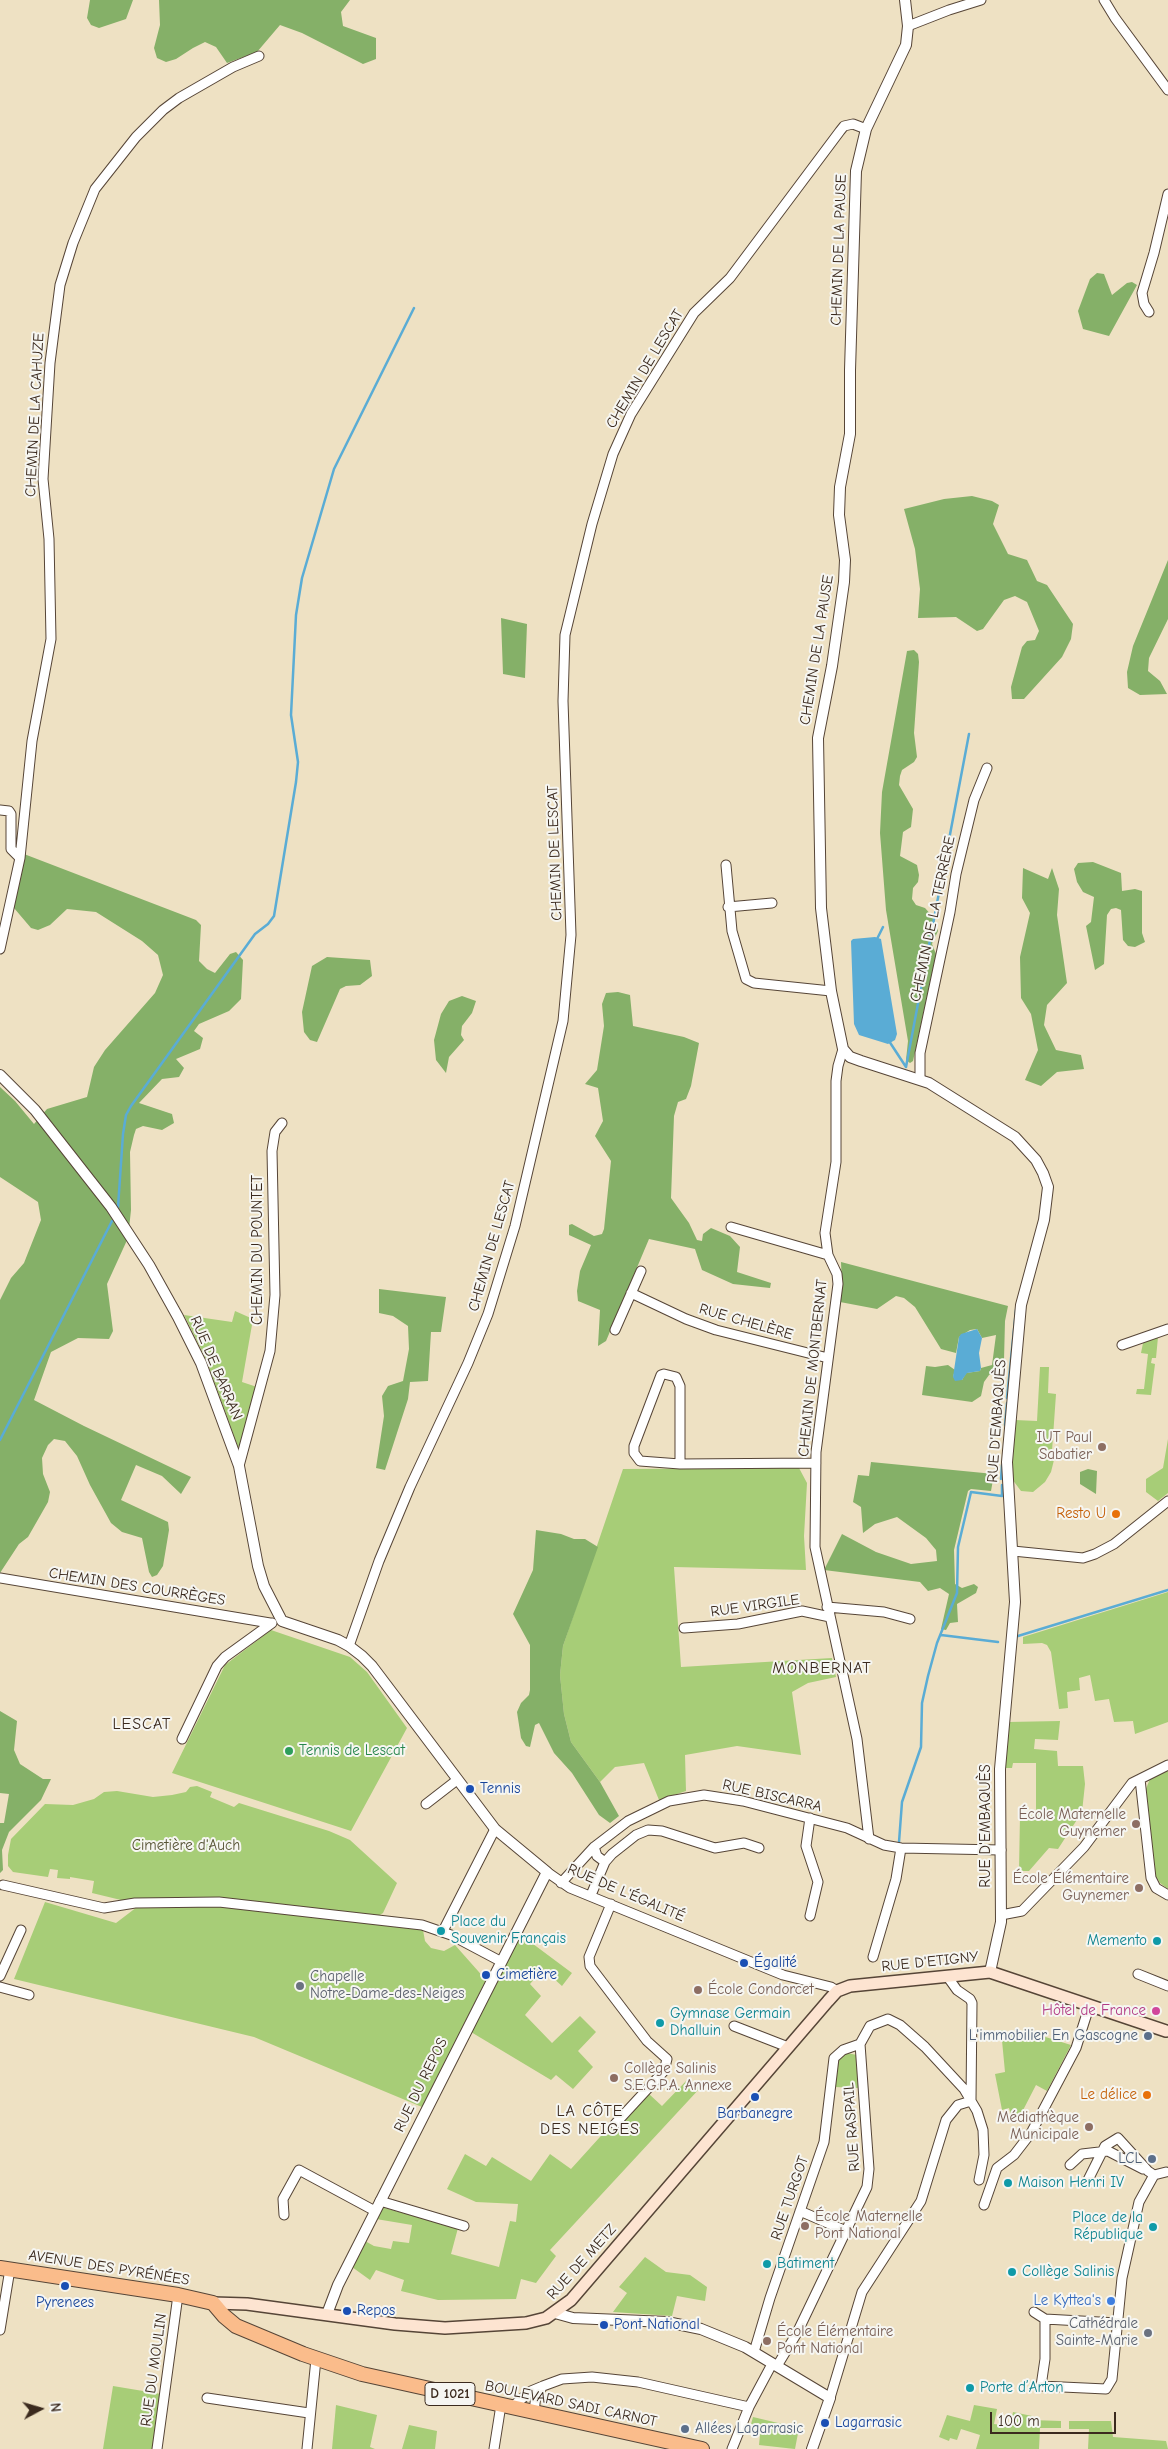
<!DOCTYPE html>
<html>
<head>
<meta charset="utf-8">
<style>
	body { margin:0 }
	#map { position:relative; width:1168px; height:2449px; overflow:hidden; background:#eee1c3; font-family:"Comic Neue",sans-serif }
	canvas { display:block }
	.north { position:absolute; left:15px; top:2384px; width:50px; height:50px; -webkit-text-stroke:4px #f6f6f2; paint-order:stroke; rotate:84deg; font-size:14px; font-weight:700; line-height:20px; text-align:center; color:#3b2a1e }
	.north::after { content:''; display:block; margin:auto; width:18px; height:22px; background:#3b2a1e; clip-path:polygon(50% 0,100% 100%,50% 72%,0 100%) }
	.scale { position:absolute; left:990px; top:2412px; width:126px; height:22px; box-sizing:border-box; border:2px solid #3b2a1e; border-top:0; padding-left:6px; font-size:15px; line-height:18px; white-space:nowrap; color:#3b2a1e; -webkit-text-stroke:4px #f6f6f2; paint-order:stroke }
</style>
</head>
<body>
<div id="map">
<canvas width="1168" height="2449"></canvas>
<div class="north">N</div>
<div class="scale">100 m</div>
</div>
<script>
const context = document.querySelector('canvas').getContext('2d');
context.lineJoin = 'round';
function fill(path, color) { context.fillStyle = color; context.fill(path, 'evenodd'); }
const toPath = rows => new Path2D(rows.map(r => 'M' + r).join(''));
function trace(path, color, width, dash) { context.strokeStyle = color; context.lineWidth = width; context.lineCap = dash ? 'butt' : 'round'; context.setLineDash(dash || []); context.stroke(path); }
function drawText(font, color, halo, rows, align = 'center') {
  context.font = font + ' "Comic Neue",sans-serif'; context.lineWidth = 4; context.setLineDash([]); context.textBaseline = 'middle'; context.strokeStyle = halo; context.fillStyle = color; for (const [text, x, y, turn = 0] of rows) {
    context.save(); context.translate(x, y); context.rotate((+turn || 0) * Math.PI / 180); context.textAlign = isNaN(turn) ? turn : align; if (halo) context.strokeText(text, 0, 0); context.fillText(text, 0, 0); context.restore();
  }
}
fill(toPath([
	[235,1311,253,1319,242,1382,257,1387,242,1443,238,1447,206,1359,184,1315,232,1322],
	[1158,1337,1156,1358,1152,1358,1151,1363,1155,1364,1151,1395,1136,1394,1137,1389,1144,1389,1148,1354,1141,1353,1143,1343],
	[1040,1367,1049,1367,1048,1393,1056,1394,1052,1451,1056,1452,1051,1472,1045,1482,1033,1492,1021,1491,1012,1479,1015,1420,1037,1421],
	[1168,1439,1168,1493,1158,1501,1146,1492,1146,1479,1163,1468],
	[799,1468,807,1483,804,1536,806,1570,674,1567,681,1667,832,1658,836,1677,808,1683,792,1692,801,1755,737,1746,685,1755,686,1791,659,1800,644,1763,615,1767,600,1782,571,1742,564,1714,560,1675,563,1646,623,1469],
	[1168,1592,1168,1722,1135,1734,1133,1721,1114,1722,1109,1699,1095,1701,1090,1675,1079,1678,1080,1690,1067,1692,1068,1708,1059,1709,1051,1652,1047,1645,1042,1643,1023,1644,1023,1637],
	[271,1630,350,1657,367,1672,407,1728,351,1831,172,1773,225,1665],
	[1060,1721,1058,1740,1035,1739,1034,1749,1057,1751,1058,1766,1083,1766,1085,1784,1082,1812,1058,1849,1049,1848,1029,1871,1019,1871,1020,1815,1036,1816,1036,1763,1013,1763,1012,1768,1004,1768,1008,1722],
	[1168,1771,1168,1889,1160,1883,1155,1875,1145,1791,1150,1779],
	[197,1786,212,1792,210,1797,234,1807,239,1803,329,1831,350,1840,397,1883,383,1913,378,1916,121,1900,92,1893,94,1881,70,1877,70,1879,57,1878,58,1870,50,1869,48,1877,13,1872,8,1866,8,1855,11,1839,45,1804,73,1805,94,1799,104,1792,117,1791,153,1797,172,1795,186,1792,190,1787],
	[45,1902,116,1923,137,1907,218,1906,423,1930,425,1941,431,1948,444,1951,455,1945,486,1980,422,2107,254,2037,14,1979],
	[521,1935,572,1973,562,1986,543,1969,530,1984,541,1996,525,2015,552,2043,580,2016,596,2032,578,2051,593,2067,573,2089,556,2075,551,2080,471,2032],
	[1001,2030,1033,2041,1036,2034,1071,2045,1047,2091,1036,2085,1019,2118,1011,2115,1009,2108,1002,2110,995,2074,1005,2072],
	[847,2053,857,2055,858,2088,835,2087,838,2061],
	[687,2080,701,2087,550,2250,556,2256,536,2283,521,2279,516,2299,438,2300,401,2291,404,2280,376,2270,370,2280,352,2267,365,2241,374,2246,391,2249,393,2241,409,2243,412,2225,376,2219,381,2207,458,2228,451,2254,499,2267,510,2221,516,2222,518,2204,476,2202,447,2189,465,2154,486,2166,492,2157,531,2181,550,2154,571,2169,609,2127,614,2131,649,2094,662,2106],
	[645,2257,666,2272,690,2275,707,2287,705,2301,677,2296,672,2316,613,2312,627,2293,619,2287],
	[113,2386,161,2394,154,2449,103,2449],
	[336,2405,377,2415,370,2447,375,2449,332,2449],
	[974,2405,997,2409,994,2424,1010,2426,1013,2412,1032,2416,1031,2420,1061,2421,1061,2428,1040,2428,1039,2449,976,2449,980,2435,961,2429,957,2440,950,2438,949,2441,939,2437,947,2415,970,2421],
	[753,2417,799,2428,795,2449,759,2445,760,2435,749,2431],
	[1069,2421,1111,2421,1113,2437,1166,2441,1168,2449,1088,2449,1089,2429,1069,2429],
	[409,2425,437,2431,435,2449,402,2449]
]), '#a7cd77');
fill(toPath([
	[90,0,133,0,126,19,99,28,91,25,87,18],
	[159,0,350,0,341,12,343,26,376,38,376,59,363,64,302,33,280,25,257,52,227,63,216,47,205,42,193,48,176,59,166,62,157,58,154,48,160,25],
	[1097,273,1104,274,1112,295,1127,283,1132,282,1137,285,1109,336,1083,329,1078,311,1090,279],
	[972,496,992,501,999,505,993,524,1008,554,1027,560,1037,581,1047,585,1073,624,1071,639,1062,657,1024,699,1012,699,1011,687,1022,647,1027,641,1035,640,1039,631,1027,602,1015,596,1004,600,983,629,977,631,956,617,918,618,920,589,915,549,904,509,944,499],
	[1168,560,1168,619,1149,658,1148,671,1160,681,1167,694,1140,695,1128,688,1127,672,1133,646],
	[501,618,527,624,525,678,503,674],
	[914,650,918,654,919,662,914,733,917,757,914,762,902,770,900,776,899,785,913,809,911,827,903,832,900,856,917,865,919,875,918,882,913,888,912,899,916,905,925,908,933,917,938,931,932,944,936,954,913,1061,910,1063,906,1060,908,1041,886,910,880,833,882,792,907,651],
	[24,854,196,920,201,925,199,961,207,969,215,973,230,954,236,952,243,960,241,999,229,1011,199,1024,194,1031,203,1038,200,1049,176,1059,184,1068,179,1077,162,1079,139,1103,172,1114,174,1123,162,1130,143,1126,136,1129,134,1135,130,1152,131,1210,128,1238,107,1284,113,1331,109,1339,78,1338,51,1352,34,1400,84,1426,191,1477,181,1494,162,1476,136,1465,121,1500,168,1522,169,1530,163,1566,157,1575,152,1577,149,1572,142,1538,122,1532,111,1523,90,1485,77,1456,65,1441,54,1439,48,1445,42,1458,43,1474,50,1492,48,1502,28,1537,19,1544,0,1573,0,1300,11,1278,24,1263,41,1220,38,1202,0,1177,0,1087,15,1101,34,1124,47,1109,87,1097,94,1067,105,1050,155,993,163,975,158,955,142,941,96,912,67,909,50,925,38,930,31,928,14,908],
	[1093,862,1121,873,1122,891,1135,889,1142,891,1142,933,1145,942,1135,947,1128,946,1123,940,1121,910,1116,908,1111,909,1107,915,1104,964,1095,970,1086,926,1091,922,1094,897,1083,892,1077,882,1074,869,1078,863],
	[1023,868,1048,879,1052,868,1059,889,1057,915,1067,983,1047,1005,1044,1025,1056,1050,1081,1055,1084,1069,1057,1072,1041,1086,1025,1080,1038,1050,1031,1014,1021,998,1020,957,1030,913,1022,898],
	[327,957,370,960,372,976,360,985,346,986,340,989,317,1042,310,1040,304,1032,302,1012,312,966],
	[618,992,630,995,633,1026,684,1037,699,1043,691,1086,686,1099,678,1102,674,1116,671,1198,689,1223,697,1240,702,1241,703,1234,711,1228,730,1236,740,1247,737,1272,771,1283,770,1288,733,1284,702,1270,695,1249,649,1239,606,1341,598,1346,600,1310,578,1301,577,1291,580,1271,591,1245,569,1235,569,1225,572,1224,594,1236,602,1234,604,1229,611,1161,595,1136,603,1121,598,1088,585,1084,597,1070,604,1026,602,1004,606,993],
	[462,996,476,1001,472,1013,462,1026,461,1035,464,1040,449,1057,446,1073,436,1060,434,1040,441,1014,449,1001],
	[841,1262,1008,1306,1005,1321,1004,1360,997,1373,989,1375,984,1382,981,1396,972,1402,922,1395,926,1366,935,1367,948,1365,955,1370,953,1377,962,1380,966,1373,980,1371,981,1368,992,1365,996,1335,982,1338,977,1329,970,1330,959,1337,956,1353,941,1349,915,1307,904,1298,896,1296,877,1309,840,1302,842,1287],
	[379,1289,446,1297,441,1332,431,1332,428,1381,410,1382,408,1399,385,1470,376,1468,384,1416,382,1396,388,1386,403,1381,409,1349,408,1326,393,1316,379,1313],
	[871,1462,994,1474,991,1491,971,1489,968,1491,954,1550,955,1584,962,1588,974,1584,978,1587,976,1593,957,1604,958,1622,950,1623,946,1630,941,1629,949,1594,940,1588,928,1591,920,1582,824,1570,842,1534,876,1552,911,1564,937,1561,936,1550,926,1538,897,1517,875,1524,863,1533,861,1507,853,1502,858,1475,869,1476],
	[1088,1469,1097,1471,1096,1494,1080,1484,1080,1472],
	[536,1530,561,1534,574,1539,585,1539,598,1547,563,1646,560,1675,564,1714,571,1742,600,1782,619,1816,610,1823,599,1815,572,1773,554,1753,539,1723,535,1725,530,1747,526,1746,521,1738,517,1712,521,1703,529,1695,530,1690,530,1645,513,1614,533,1570],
	[0,1711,17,1721,14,1750,20,1764,43,1779,51,1779,41,1800,9,1832,2,1850,3,1870,0,1873,0,1823,4,1823,9,1794,0,1793]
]), '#85b068');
fill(toPath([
	[875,937,881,939,897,1034,895,1040,888,1044,859,1035,854,1024,851,941,853,939],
	[977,1329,982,1338,979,1353,981,1368,980,1371,967,1373,962,1380,955,1381,953,1377,959,1337,961,1334]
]), '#5aacd5');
trace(toPath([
	[877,939,883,927],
	[889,1041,906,1067,969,734],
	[118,1207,123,1134,126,1115,131,1106,255,934,268,924,274,916,296,782,298,762,291,715,296,615,302,578,334,469,414,308],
	[1007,1398,1016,1310],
	[1005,1425,1007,1403],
	[0,1440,112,1221],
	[1001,1479,1002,1465],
	[941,1635,998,1642],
	[1018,1636,1168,1590],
	[899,1842,902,1802,921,1747,922,1703,928,1676,937,1643,957,1593,958,1547,971,1492,1002,1496,1002,1485]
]), '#5aacd5', 2.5);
const minor = toPath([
	[1104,0,1115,18,1168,90],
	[908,26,949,10,981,0],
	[1149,312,1144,304,1142,293,1154,253,1168,194],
	[0,810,9,811,11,814,11,849,20,858],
	[726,865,732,931,746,979,754,983,831,991],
	[728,907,772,903],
	[0,949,20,858,32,741,51,639,49,539,43,479,50,363,60,285,73,243,95,189,136,137,163,110,179,98,233,67,259,56],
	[843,1049,838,1066,836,1081,836,1162,825,1233,828,1255,837,1274,838,1284,816,1452,815,1547,857,1739,869,1839],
	[920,1079,920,1053,950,912,956,874,974,800,987,768],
	[731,1227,828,1255],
	[631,1293,686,1319,716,1330,828,1358],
	[615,1330,641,1271],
	[1122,1345,1168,1329],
	[680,1464,680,1386,676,1377,664,1374,661,1375,634,1446,634,1453,640,1461,680,1464,816,1463],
	[239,1466,270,1351,275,1295,272,1151,275,1132,282,1123],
	[1013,1551,1083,1558,1095,1554,1114,1544,1168,1501],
	[0,1578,270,1623],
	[827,1607,884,1612,910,1619],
	[684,1628,738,1624,802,1611,830,1617],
	[349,1646,379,1561,410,1487,468,1363,488,1314,515,1226,563,1021,571,935,563,701,565,635,592,524,613,454,631,414,694,313,730,278,840,131,844,126,853,124,866,129],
	[182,1739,217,1666,225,1657,272,1623],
	[1140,1779,1151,1878,1156,1888,1168,1895],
	[426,1804,457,1780],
	[810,1818,806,1846,818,1882,810,1916],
	[594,1847,597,1856,605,1862],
	[547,1872,570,1888,783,1975,831,1987,837,1991],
	[561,1883,594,1847,628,1821,669,1801,704,1795,743,1801,847,1828,884,1845,901,1848,1001,1850],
	[3,1885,104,1908,135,1903,219,1902,422,1925,451,1935,500,1961],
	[591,1895,605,1862,612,1854,636,1835,648,1830,662,1831,715,1848,744,1843,759,1848],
	[611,1904,589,1957,590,1966,647,2041,667,2059,664,2071,615,2124],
	[1001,1915,1022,1911,1084,1847,1132,1783,1168,1765],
	[443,1931,495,1829],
	[873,1957,896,1879,901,1848],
	[1138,1974,1168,1986],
	[0,1976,21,1930],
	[947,1976,957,1990,970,1999,972,2003,971,2100],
	[0,1987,29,1995],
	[734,2026,788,2047],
	[1070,2165,1082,2154,1108,2151,1143,2169],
	[1088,2180,1105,2146,1118,2138,1148,2171,1154,2175],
	[380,2201,464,2226],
	[984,2205,997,2168,1014,2155,1031,2133,1076,2048,1089,2007],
	[800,2211,846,2231],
	[284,2215,283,2199,299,2170,375,2211],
	[1034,2312,1045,2319,1117,2323],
	[1045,2319,1045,2359,1041,2386,1106,2389,1112,2379,1122,2278,1139,2202,1154,2175,1166,2172],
	[0,2330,10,2269],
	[754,2352,770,2298,824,2142,834,2058,843,2050,860,2044,870,2026,888,2019,900,2025,925,2047,964,2089,977,2111,983,2130,984,2155,979,2180],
	[777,2366,797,2333,867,2187,869,2169,860,2044],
	[207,2398,309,2413],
	[830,2398,862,2292,921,2201,946,2120,958,2105,971,2101],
	[512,2407,531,2391,543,2386,562,2379,592,2377,638,2382,749,2407],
	[534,2412,536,2395,543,2386],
	[157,2449,178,2295],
	[307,2449,316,2359],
	[494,2449,501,2405],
	[732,2449,749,2407,772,2364]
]);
const tertiary = toPath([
	[905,0,908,26,906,45,866,129,856,171,850,370,850,434,840,487,839,515,845,560,844,582,832,666,818,738,821,908,831,991,843,1049,850,1057,861,1061,929,1083,1015,1137,1036,1160,1043,1173,1048,1187,1044,1220,1021,1305,1007,1462,1015,1602,1000,1769,1001,1922,990,1972],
	[0,1075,35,1110,111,1207,149,1265,178,1317,201,1363,239,1466,258,1566,264,1586,282,1621,338,1640,349,1646,362,1656,372,1666,495,1829,547,1872,338,2285,327,2314],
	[555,2313,573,2318,667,2322,701,2329,745,2347,830,2398,812,2449]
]);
const secondary = toPath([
	[213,2303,247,2304,395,2324,445,2328,526,2323,546,2318,571,2300,828,2001,837,1991,850,1986,990,1972,1166,2031]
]);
const primary = toPath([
	[0,2268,178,2295,213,2303,224,2316,236,2326,303,2354,362,2374,702,2449]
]);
trace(minor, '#564537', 11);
trace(tertiary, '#564537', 12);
trace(secondary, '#564537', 14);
trace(primary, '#564537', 16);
trace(minor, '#fff', 9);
trace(tertiary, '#fff', 10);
trace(secondary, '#fde4d1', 11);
trace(primary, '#fabc8b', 14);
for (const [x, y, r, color] of [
	[1102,1447,5,"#8d6e63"],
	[1116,1514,5,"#e8710a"],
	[289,1751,5,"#2e9e5b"],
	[470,1789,5,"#1a4fb4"],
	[1136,1824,5,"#8d6e63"],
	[1139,1888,5,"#8d6e63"],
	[441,1931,5,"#0f9aa8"],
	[1157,1941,5,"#0f9aa8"],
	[744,1963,5,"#1a4fb4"],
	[486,1975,5,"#1a4fb4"],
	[300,1986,5,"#6b7280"],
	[698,1990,5,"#8d6e63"],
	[1156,2011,5,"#d1479c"],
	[660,2023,5,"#0f9aa8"],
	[1148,2036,5,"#5c6f8a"],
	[614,2078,5,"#8d6e63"],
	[1147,2095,5,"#e8710a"],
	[755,2097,5,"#1a4fb4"],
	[1089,2127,5,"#8d6e63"],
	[1152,2159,5,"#5c6f8a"],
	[1008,2183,5,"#0f9aa8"],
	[805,2226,5,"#8d6e63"],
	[1153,2227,5,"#0f9aa8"],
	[767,2264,5,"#0f9aa8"],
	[1012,2272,5,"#0f9aa8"],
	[65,2286,5,"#1a4fb4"],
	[1111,2301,5,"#3f7fe0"],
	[347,2311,5,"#1a4fb4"],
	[604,2325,5,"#1a4fb4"],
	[1148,2333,5,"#6b7280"],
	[767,2341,5,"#8d6e63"],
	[970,2388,5,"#0f9aa8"],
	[825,2423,5,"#1a4fb4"],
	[685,2429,5,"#5c6f8a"]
]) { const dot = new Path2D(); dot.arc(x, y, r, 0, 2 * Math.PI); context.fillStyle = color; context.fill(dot); trace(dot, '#f6f6f2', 2); }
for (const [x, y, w] of [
	[450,2394,50]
]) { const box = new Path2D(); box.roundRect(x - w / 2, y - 11.5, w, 23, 4); context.fillStyle = '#f6f6f2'; context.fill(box); trace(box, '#3b2a1e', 1); }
drawText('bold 14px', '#3b2a1e', null, [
	["D 1021",450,2394]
]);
drawText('15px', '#3b2a1e', '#f6f6f2', [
	["CHEMIN DE LA PAUSE",839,250,-88],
	["CHEMIN DE LESCAT",645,369,-59],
	["CHEMIN DE LA CAHUZE",35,415,-87],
	["CHEMIN DE LA PAUSE",817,650,-81],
	["CHEMIN DE LESCAT",555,853,-92],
	["CHEMIN DE LA TERRÈRE",933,919,-78],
	["CHEMIN DE LESCAT",492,1246,-74],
	["CHEMIN DU POUNTET",258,1250,-90],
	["RUE CHELÈRE",746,1322,16],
	["RUE DE BARRAN",216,1368,67],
	["CHEMIN DE MONTBERNAT",813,1368,-84],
	["RUE D'EMBAQUÈS",997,1421,-86],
	["CHEMIN DES COURRÈGES",137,1587,9],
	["RUE VIRGILE",755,1606,-8],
	["RUE BISCARRA",772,1796,13],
	["RUE D'EMBAQUÈS",986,1826,-90],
	["RUE DE L'ÉGALITÉ",626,1893,23],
	["RUE D'ETIGNY",930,1962,-6],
	["RUE DU REPOS",421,2085,-64],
	["RUE RASPAIL",852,2127,-94],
	["RUE TURGOT",790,2198,-71],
	["RUE DE METZ",582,2262,-48],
	["AVENUE DES PYRÉNÉES",109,2268,9],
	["RUE DU MOULIN",154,2370,-82],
	["BOULEVARD SADI CARNOT",571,2404,12]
]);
drawText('15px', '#785e54', '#f6f6f2', [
	["IUT Paul",1092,1438],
	["Sabatier",1092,1455],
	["École Maternelle",1126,1815],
	["Guynemer",1126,1832],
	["École Élémentaire",1129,1879],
	["Guynemer",1129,1896],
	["École Condorcet",708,1990,"left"],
	["Collège Salinis",624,2069,"left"],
	["S.E.G.P.A. Annexe",624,2086,"left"],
	["Médiathèque",1079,2118],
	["Municipale",1079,2135],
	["École Maternelle",815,2217,"left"],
	["Pont National",815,2234,"left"],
	["École Élémentaire",777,2332,"left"],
	["Pont National",777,2349,"left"]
], 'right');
drawText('15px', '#c56008', '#f6f6f2', [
	["Resto U",1106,1514],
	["Le délice",1137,2095]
], 'right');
drawText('15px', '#27864d', '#f6f6f2', [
	["Tennis de Lescat",299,1751]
], 'left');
drawText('15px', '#164399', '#f6f6f2', [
	["Tennis",480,1789],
	["Égalité",754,1963],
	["Cimetière",496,1975],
	["Barbanegre",755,2114,"center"],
	["Pyrenees",65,2303,"center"],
	["Repos",357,2311],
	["Pont National",614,2325],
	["Lagarrasic",835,2423]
], 'left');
drawText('15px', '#565334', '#f6f6f2', [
	["Cimetière d'Auch",186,1846]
]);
drawText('15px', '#0d838f', '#f6f6f2', [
	["Place du",451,1922],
	["Souvenir Français",451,1939],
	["Memento",1147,1941,"right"],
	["Gymnase Germain",670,2014],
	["Dhalluin",670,2031],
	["Maison Henri IV",1018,2183],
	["Place de la",1143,2218,"right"],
	["République",1143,2235,"right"],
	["Batiment",777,2264],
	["Collège Salinis",1022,2272],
	["Porte d’Arton",980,2388]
], 'left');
drawText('15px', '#5b616d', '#f6f6f2', [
	["Chapelle",310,1977],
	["Notre-Dame-des-Neiges",310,1994],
	["Cathédrale",1138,2324,"right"],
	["Sainte-Marie",1138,2341,"right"]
], 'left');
drawText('15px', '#b23c85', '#f6f6f2', [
	["Hôtel de France",1146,2011]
], 'right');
drawText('15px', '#4e5e75', '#f6f6f2', [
	["L'immobilier En Gascogne",1138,2036],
	["LCL",1142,2159],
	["Allées Lagarrasic",695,2429,"left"]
], 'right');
drawText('15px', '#366cbe', '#f6f6f2', [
	["Le Kyttea's",1101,2301]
], 'right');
context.letterSpacing = '1px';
drawText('16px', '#3b2a1e', '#f6f6f2', [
	["MONBERNAT",822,1668],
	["LESCAT",142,1724],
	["LA CÔTE",590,2111],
	["DES NEIGES",590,2129]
]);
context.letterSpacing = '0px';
</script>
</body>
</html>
